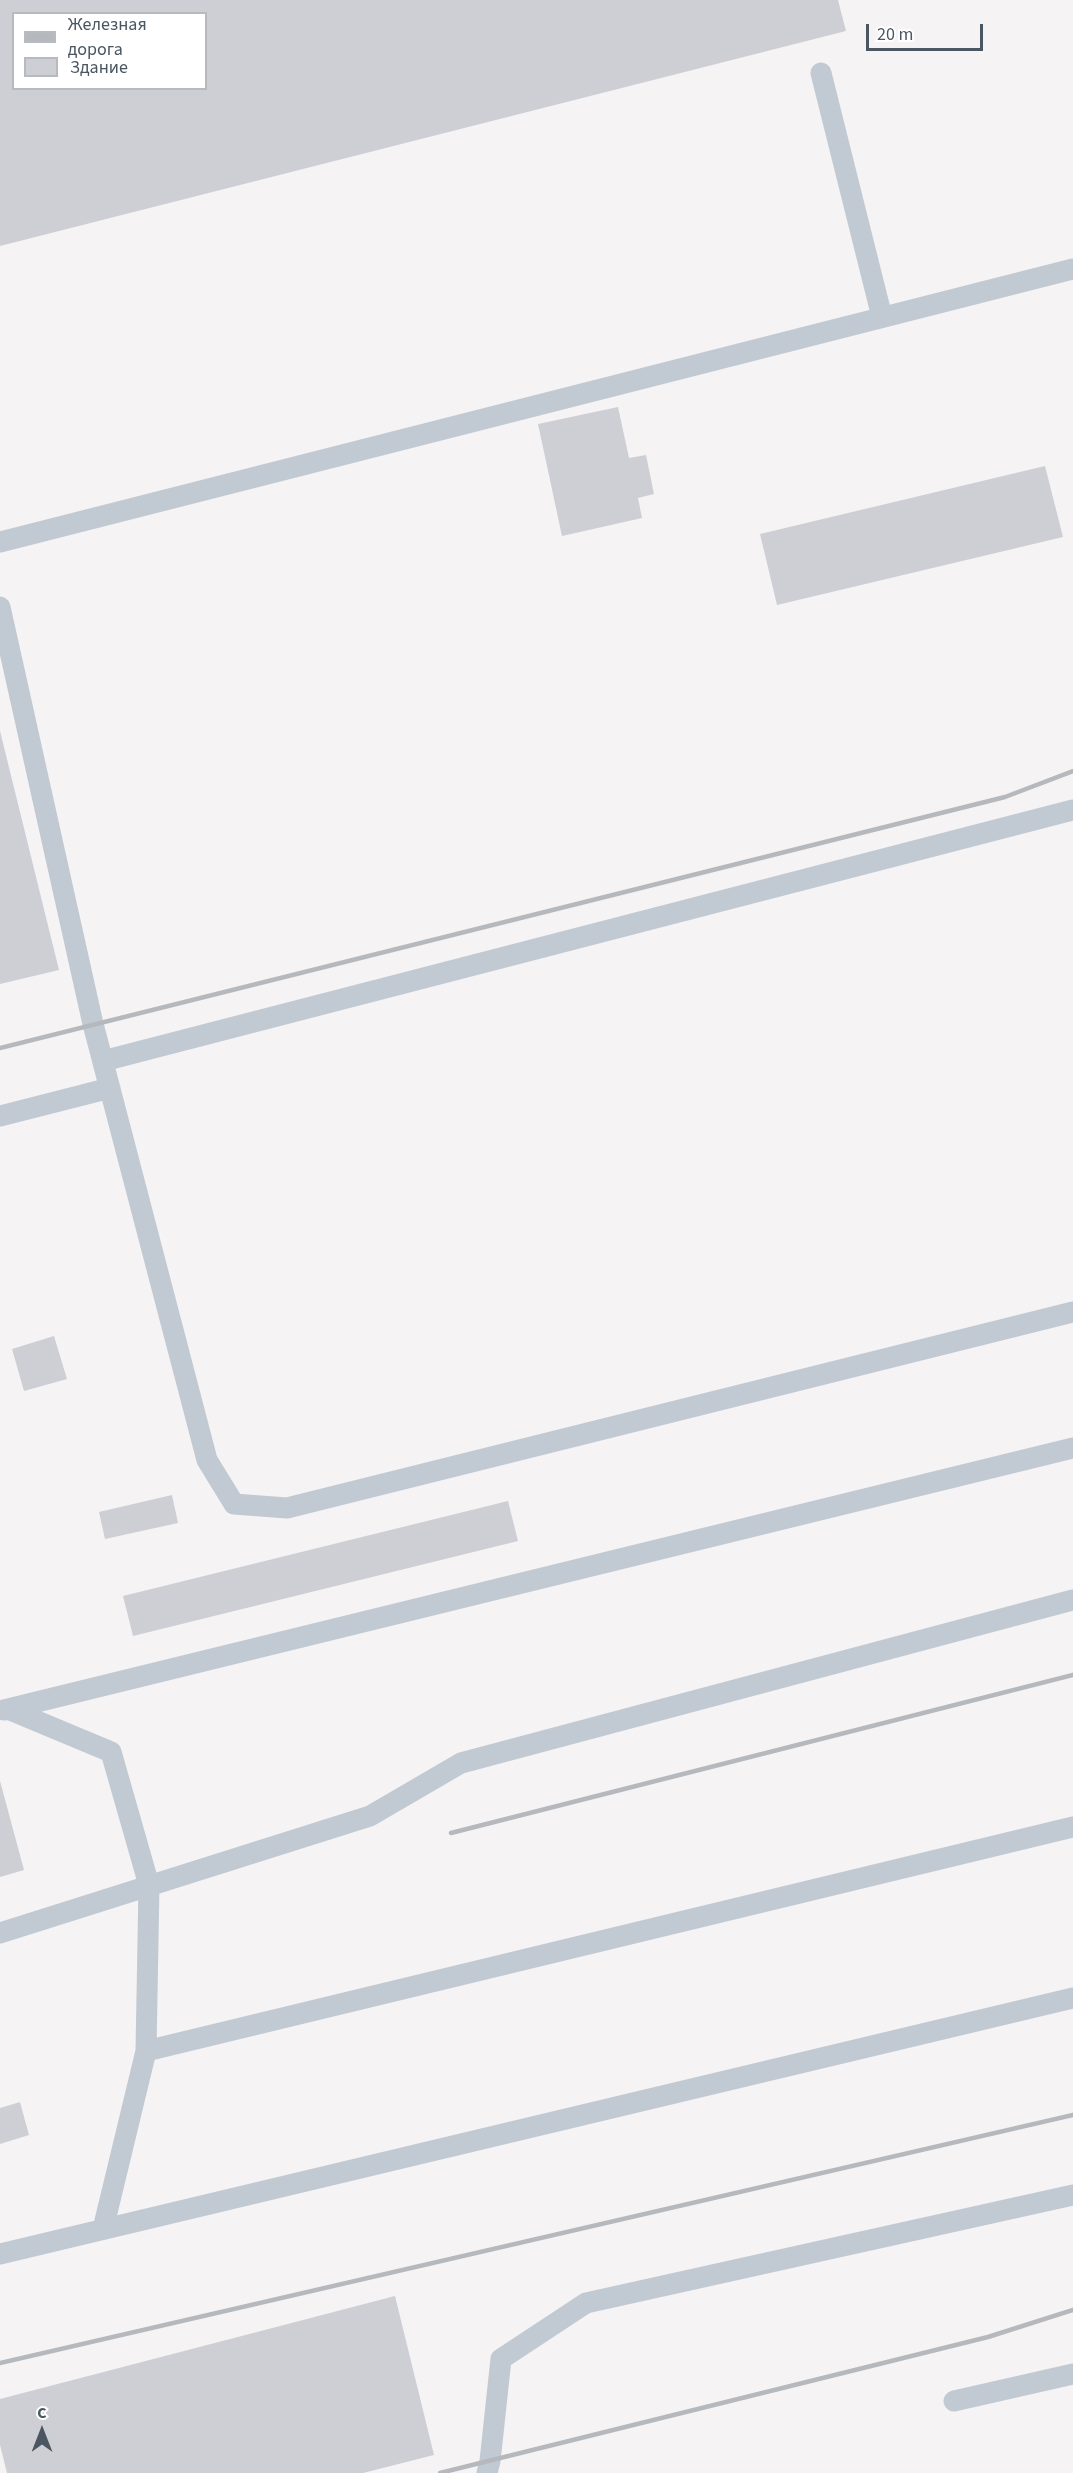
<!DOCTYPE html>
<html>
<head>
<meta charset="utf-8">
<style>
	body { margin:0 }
	#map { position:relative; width:1073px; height:2473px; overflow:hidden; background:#f5f3f3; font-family:"Source Sans 3",sans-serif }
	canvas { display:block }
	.legend { position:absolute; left:12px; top:12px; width:195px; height:78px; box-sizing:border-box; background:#fff; border:2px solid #b7bbc0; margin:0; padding:8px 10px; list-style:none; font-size:18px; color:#4a5661 }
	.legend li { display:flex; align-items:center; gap:12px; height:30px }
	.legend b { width:30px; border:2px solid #b7bbc0 }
	.north { position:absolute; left:12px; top:2401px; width:60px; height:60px; -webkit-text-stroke:4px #fff; paint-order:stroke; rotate:0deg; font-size:16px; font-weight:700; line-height:24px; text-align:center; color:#4a5661 }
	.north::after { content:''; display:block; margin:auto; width:21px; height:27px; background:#4a5661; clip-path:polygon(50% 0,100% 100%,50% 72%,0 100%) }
	.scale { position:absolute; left:866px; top:24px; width:117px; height:27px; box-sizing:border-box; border:3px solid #4a5661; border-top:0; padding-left:8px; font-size:18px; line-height:21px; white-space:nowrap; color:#4a5661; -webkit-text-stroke:4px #fff; paint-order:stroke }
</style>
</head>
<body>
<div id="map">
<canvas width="1073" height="2473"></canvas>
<ul class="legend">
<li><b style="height:8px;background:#b5b8bd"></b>Железная дорога</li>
<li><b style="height:16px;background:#cdcfd5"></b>Здание</li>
</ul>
<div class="north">С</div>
<div class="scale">20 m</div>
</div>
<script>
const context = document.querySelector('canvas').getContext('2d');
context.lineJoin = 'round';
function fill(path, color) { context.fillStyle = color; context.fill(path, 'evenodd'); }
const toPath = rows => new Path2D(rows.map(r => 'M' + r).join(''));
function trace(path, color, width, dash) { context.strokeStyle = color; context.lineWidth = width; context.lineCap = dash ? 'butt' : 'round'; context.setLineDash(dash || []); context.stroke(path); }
fill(toPath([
	[0,0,838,0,846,31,0,246],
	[14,14,206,14,206,88,14,88],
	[618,407,629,458,646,455,654,494,638,498,642,518,562,536,538,424],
	[1045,466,1063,537,777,605,760,534],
	[0,731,59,970,0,984],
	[54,1336,67,1379,24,1391,12,1349],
	[172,1495,178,1523,105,1539,99,1512],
	[508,1501,518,1541,133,1636,123,1596],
	[0,1781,24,1870,0,1877],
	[20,2102,29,2135,0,2144,0,2108],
	[395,2296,434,2455,363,2473,7,2473,0,2445,0,2399]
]), '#cdcfd5');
trace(toPath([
	[821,73,882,317],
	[0,542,1073,269],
	[0,607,93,1024,207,1460,234,1504,287,1508,1073,1312],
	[103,1061,1073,810],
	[0,1116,110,1088],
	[8,1709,1073,1448],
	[4,1710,8,1709,111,1752,149,1885,146,2051,103,2229],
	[0,1933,370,1816,461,1763,1073,1600],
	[146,2051,1073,1827],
	[0,2254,1073,1998],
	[954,2401,1073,2374],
	[487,2473,490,2461,501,2359,586,2303,1073,2195]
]), '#c1cad2', 21);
trace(toPath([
	[0,1048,1005,797,1073,771],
	[451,1833,1073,1675],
	[0,2363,1073,2115],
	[440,2473,988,2337,1073,2310]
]), '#b5b8bd', 4.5);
</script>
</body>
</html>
